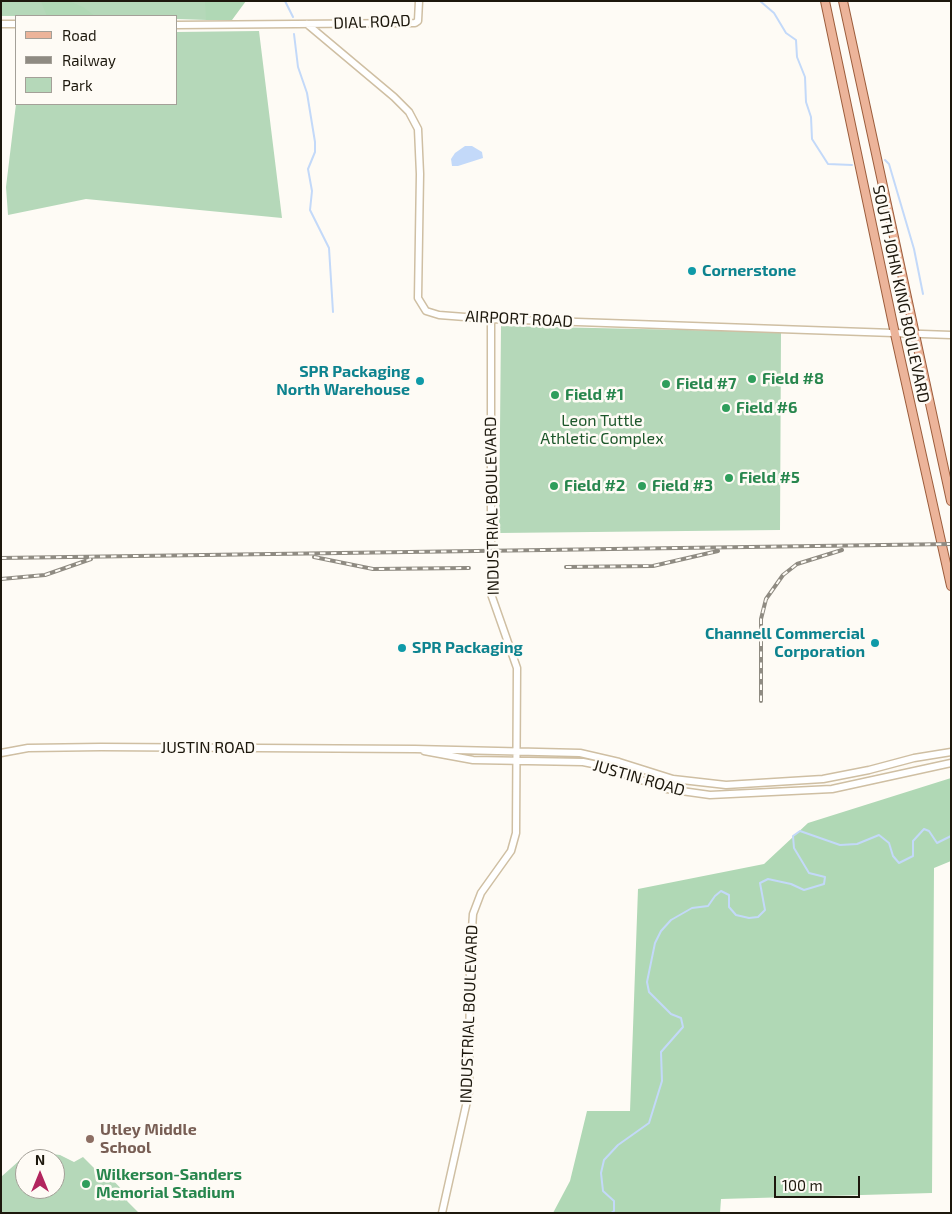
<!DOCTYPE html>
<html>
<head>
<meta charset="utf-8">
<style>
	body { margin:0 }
	#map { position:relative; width:952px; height:1214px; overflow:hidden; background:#fefbf5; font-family:"Exo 2",sans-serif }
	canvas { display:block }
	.frame { position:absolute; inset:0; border:2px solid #1d180d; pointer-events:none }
	.legend { position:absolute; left:15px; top:15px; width:162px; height:90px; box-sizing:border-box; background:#fefbf5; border:1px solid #a4a098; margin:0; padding:6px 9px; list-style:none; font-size:15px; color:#1d180d }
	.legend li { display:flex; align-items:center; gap:10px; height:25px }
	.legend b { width:25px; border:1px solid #a4a098 }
	.north { position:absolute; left:15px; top:1149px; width:50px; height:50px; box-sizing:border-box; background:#fefbf5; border:1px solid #a4a098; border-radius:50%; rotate:0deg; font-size:14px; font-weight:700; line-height:20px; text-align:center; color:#1d180d }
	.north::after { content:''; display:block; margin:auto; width:18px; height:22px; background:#b2255e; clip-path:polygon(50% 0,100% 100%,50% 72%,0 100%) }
	.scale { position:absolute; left:774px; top:1176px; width:86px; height:22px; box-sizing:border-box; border:2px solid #1d180d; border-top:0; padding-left:6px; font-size:15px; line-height:18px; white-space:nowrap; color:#1d180d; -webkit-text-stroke:4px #fefbf5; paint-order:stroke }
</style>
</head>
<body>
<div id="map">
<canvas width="952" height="1214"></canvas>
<div class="frame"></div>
<ul class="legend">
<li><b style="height:6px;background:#ecb49a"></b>Road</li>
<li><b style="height:6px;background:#8f8b82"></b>Railway</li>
<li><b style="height:14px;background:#b5d8b9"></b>Park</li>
</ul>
<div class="north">N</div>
<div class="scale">100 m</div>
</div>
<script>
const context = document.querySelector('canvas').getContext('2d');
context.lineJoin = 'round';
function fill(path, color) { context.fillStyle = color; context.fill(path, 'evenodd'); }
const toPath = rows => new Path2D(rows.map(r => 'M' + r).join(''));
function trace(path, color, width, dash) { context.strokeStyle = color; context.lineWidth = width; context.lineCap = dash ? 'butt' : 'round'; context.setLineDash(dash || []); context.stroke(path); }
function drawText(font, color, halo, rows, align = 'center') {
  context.font = font + ' "Exo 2",sans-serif'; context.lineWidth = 5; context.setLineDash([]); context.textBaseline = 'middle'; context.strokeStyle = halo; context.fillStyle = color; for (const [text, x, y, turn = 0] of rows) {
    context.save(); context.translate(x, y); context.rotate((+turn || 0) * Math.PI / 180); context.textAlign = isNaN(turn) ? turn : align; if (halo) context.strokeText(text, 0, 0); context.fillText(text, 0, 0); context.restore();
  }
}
fill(toPath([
	[1,1,216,1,207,20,176,19,176,16,1,16],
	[259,31,282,218,86,199,8,215,6,187,16,104,176,104,176,32],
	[501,326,781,332,780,530,499,533],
	[44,1153,60,1155,74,1162,83,1157,104,1178,108,1175,129,1197,127,1201,139,1213,1,1213,1,1177,20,1160],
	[25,1159,55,1159,55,1189,25,1189]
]), '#b5d8b9');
fill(toPath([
	[41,1,69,1,83,7,95,16,47,16],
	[205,1,246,1,232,20,206,20],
	[951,778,951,861,934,868,932,1193,721,1199,720,1213,553,1213,570,1181,587,1111,630,1111,638,889,764,864,808,823]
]), '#b0d8b5');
fill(toPath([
	[465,146,472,146,482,152,483,158,458,166,452,166,451,159,455,153]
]), '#c3d9f9');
trace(toPath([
	[285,1,293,17],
	[760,1,774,13,786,33,796,40,797,57,805,77,806,102,811,117,812,139,828,164,852,165],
	[294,34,298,67,307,93,315,142,315,152,308,169,312,191,310,210,329,248,333,312],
	[885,160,889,164,914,249,923,294],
	[611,1213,614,1211,614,1201,603,1191,601,1173,604,1160,618,1145,649,1123,662,1081,661,1052,683,1027,681,1018,671,1014,649,992,647,982,655,943,661,931,671,920,692,908,708,906,715,896,721,891,729,895,729,907,736,915,749,918,758,917,765,910,760,883,768,879,791,884,804,890,824,884,825,877,809,873,794,848,793,836,800,831,840,845,857,844,879,835,889,843,893,856,899,863,913,856,913,841,924,829,929,831,937,843,951,836]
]), '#c3d9f9', 2);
const minor = toPath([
	[1,24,16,24],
	[307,24,394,97,409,112,418,129,420,174,418,298,426,311,439,315,491,319,951,335],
	[176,25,415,23,418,21,419,1],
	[424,751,473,760,583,762,598,765,667,789,710,795,832,789,951,763],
	[1,753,28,748,101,747,415,749,580,753,619,762,673,779,726,785,823,779,869,770,914,758,951,752],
	[442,1213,469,1092,470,959,473,914,481,893,511,851,516,833,517,668,491,594,491,319]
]);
const major = toPath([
	[825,1,895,334,951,586],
	[843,1,951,501]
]);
trace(minor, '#cfbfa3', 9);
trace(major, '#9c5d3c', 10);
trace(minor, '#fff', 6);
trace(major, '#ecb49a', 8);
const rail = toPath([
	[314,557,373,569,469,568],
	[1,558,951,544],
	[566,567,653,566,718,551],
	[1,579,45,575,91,559],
	[761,701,761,619,766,599,783,575,797,564,842,550]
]);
trace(rail, '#8f8b82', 4);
trace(rail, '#fefbf5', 2, [5.5]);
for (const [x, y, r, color] of [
	[692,271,5,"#0f9aa8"],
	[752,379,5,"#2e9e5b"],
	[420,381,5,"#0f9aa8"],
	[666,384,5,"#2e9e5b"],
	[555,395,5,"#2e9e5b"],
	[726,408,5,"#2e9e5b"],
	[729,478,5,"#2e9e5b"],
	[554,486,5,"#2e9e5b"],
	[642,486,5,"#2e9e5b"],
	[875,643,5,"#0f9aa8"],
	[402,648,5,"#0f9aa8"],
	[90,1139,5,"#8d6e63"],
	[86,1184,5,"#2e9e5b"]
]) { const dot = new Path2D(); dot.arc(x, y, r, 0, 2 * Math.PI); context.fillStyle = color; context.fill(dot); trace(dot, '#fefbf5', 2); }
drawText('16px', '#1d180d', '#fefbf5', [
	["DIAL ROAD",372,22,-2],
	["SOUTH JOHN KING BOULEVARD",901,294,78],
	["AIRPORT ROAD",519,319,3],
	["INDUSTRIAL BOULEVARD",492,506,-91],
	["JUSTIN ROAD",208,748],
	["JUSTIN ROAD",639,778,16],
	["INDUSTRIAL BOULEVARD",469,1014,-88]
]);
drawText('bold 16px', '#0d838f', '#fefbf5', [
	["Cornerstone",702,271],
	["SPR Packaging",410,372,"right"],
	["North Warehouse",410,390,"right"],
	["Channell Commercial",865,634,"right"],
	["Corporation",865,652,"right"],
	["SPR Packaging",412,648]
], 'left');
drawText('bold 16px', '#27864d', '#fefbf5', [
	["Field #8",762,379],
	["Field #7",676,384],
	["Field #1",565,395],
	["Field #6",736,408],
	["Field #5",739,478],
	["Field #2",564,486],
	["Field #3",652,486],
	["Wilkerson-Sanders",96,1175],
	["Memorial Stadium",96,1193]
], 'left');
drawText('16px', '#1d572b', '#fefbf5', [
	["Leon Tuttle",602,421],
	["Athletic Complex",602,439]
]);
drawText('bold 16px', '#785e54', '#fefbf5', [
	["Utley Middle",100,1130],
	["School",100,1148]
], 'left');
</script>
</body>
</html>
